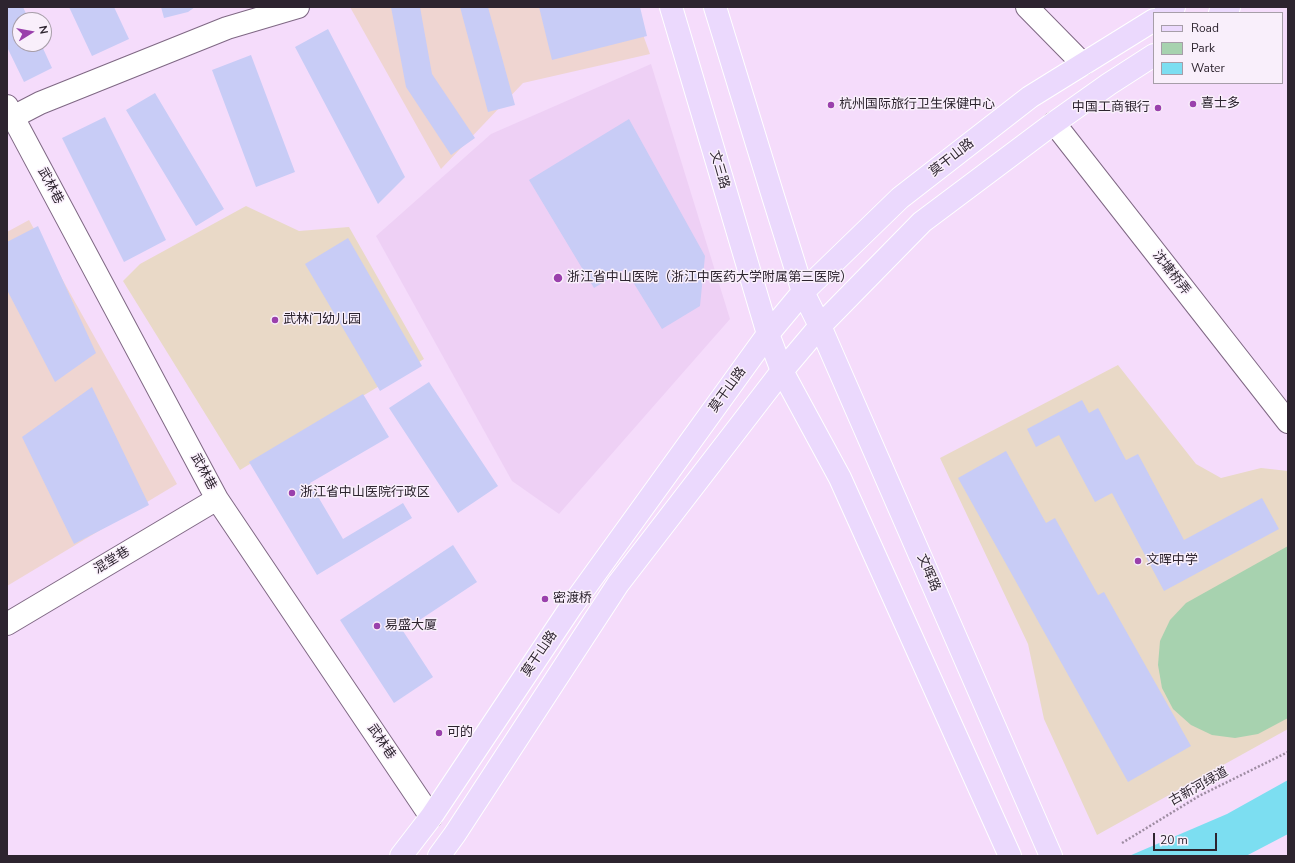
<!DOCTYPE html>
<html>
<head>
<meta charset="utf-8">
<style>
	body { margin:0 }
	#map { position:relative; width:1295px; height:863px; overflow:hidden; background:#f5dcfb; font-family:"Nunito Sans",sans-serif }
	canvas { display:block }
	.frame { position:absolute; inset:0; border:8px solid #2d242f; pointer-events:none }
	.legend { position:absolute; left:1153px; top:12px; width:130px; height:72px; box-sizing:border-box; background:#f9effb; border:1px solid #a79ea9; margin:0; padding:5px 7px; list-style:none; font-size:12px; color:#2d242f }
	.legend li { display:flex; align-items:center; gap:8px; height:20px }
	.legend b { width:20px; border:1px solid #a79ea9 }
	.north { position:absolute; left:12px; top:12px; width:40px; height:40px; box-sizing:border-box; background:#f9effb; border:1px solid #a79ea9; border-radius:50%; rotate:79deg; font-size:11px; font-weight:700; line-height:16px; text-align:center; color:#2d242f }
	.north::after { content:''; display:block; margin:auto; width:14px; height:18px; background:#9a40ac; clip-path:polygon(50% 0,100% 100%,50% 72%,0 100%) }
	.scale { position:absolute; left:1153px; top:833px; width:64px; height:18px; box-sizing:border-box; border:2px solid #2d242f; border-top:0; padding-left:5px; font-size:12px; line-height:14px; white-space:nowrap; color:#2d242f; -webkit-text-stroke:3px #f9effb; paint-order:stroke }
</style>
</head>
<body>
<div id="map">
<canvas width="1295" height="863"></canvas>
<div class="frame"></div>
<ul class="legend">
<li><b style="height:5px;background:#ebd9fd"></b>Road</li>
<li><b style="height:11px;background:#a7d2af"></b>Park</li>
<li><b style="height:11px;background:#7cdef1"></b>Water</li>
</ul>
<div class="north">N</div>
<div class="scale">20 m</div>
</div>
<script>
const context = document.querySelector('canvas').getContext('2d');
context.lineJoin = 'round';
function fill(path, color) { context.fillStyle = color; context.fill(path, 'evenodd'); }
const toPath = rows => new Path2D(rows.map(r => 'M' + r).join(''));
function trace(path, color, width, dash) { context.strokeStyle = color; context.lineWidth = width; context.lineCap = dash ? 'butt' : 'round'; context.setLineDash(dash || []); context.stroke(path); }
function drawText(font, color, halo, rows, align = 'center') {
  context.font = font + ' "Nunito Sans","Noto Sans SC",sans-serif'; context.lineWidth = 3; context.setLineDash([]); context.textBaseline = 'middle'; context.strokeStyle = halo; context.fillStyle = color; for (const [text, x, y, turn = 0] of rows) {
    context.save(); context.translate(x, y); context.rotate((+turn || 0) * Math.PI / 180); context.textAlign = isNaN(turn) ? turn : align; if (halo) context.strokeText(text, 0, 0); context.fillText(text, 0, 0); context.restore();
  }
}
fill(toPath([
	[350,7,633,7,650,54,523,83,441,169],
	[29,220,177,484,7,586,7,232]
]), '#efd5d1');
fill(toPath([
	[651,64,730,319,559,514,512,481,376,236,491,134]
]), '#eed0f5');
fill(toPath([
	[246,206,299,231,349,227,424,359,240,470,123,281,140,264],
	[1118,365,1196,464,1221,478,1261,468,1288,471,1288,729,1097,835,1044,719,1028,644,940,458]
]), '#e9d9c7');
fill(toPath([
	[1288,546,1288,718,1258,734,1235,738,1212,735,1191,725,1173,709,1162,688,1158,665,1160,641,1170,620,1186,603]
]), '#a7d2af');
fill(toPath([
	[1288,780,1288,834,1246,856,1129,856,1227,814]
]), '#7cdef1');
fill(toPath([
	[7,7,23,7,29,20,20,20,20,44,41,44,52,68,24,82,7,47],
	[69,7,114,7,129,39,92,56],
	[161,7,195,7,188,12,164,18],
	[391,7,420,7,432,74,475,138,451,155,406,87],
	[460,7,488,7,515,105,488,112],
	[539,7,640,7,647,36,552,60],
	[328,29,405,177,378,204,295,47],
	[251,55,295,172,256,187,212,70],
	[155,93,224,209,196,226,126,110],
	[105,117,166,240,124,262,62,138],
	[629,119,705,256,700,306,662,329,625,269,594,288,529,180],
	[38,226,96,353,55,382,7,290,7,242],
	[348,238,422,366,380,391,305,264],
	[429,382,498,486,458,513,389,408],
	[92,387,149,505,74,544,22,437],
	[363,394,389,437,310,483,343,539,403,503,412,518,317,575,249,462],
	[1082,400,1089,413,1098,408,1126,460,1138,454,1184,540,1262,498,1279,529,1164,591,1112,493,1095,502,1059,435,1036,447,1027,429],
	[1006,451,1046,523,1055,518,1098,595,1104,592,1191,746,1128,782,958,478],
	[453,545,477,582,403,631,433,677,394,703,340,620]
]), '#c8ccf6');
const minor = toPath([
	[1027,7,1083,64],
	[7,106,217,499,431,817],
	[13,117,40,103,227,28,298,7],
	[1054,123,1288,422],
	[7,624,217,499]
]);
const major = toPath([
	[671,7,768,334,782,371,840,478,1010,856],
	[715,7,772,193,803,292,820,326,1051,856],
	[1165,13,1174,7],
	[1220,13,1229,7],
	[401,856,431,817,571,607,768,334,803,292,900,198,1030,97,1154,20],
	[439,856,455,834,618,584,782,371,820,326,922,222,1054,123,1109,84,1154,55]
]);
trace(minor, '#7f6884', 24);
trace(major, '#fff', 24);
trace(toPath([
	[1122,843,1199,796,1288,752]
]), '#9e8ca2', 2.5, [2, 2]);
trace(minor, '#fff', 22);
trace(major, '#ebd9fd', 22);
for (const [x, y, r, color] of [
	[1193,104,4,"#9a40ac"],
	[831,105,4,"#9a40ac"],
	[1158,108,4,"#9a40ac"],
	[558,278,5,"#9a40ac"],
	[275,320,4,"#9a40ac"],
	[292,493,4,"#9a40ac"],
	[1138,561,4,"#9a40ac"],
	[545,599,4,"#9a40ac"],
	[377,626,4,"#9a40ac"],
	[439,733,4,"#9a40ac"]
]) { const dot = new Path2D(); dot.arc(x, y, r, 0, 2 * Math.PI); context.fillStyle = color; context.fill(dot); trace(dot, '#f9effb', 1.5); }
drawText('13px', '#2d242f', '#f9effb', [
	["喜士多",1201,104],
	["杭州国际旅行卫生保健中心",839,105],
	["中国工商银行",1150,108,"right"],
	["浙江省中山医院（浙江中医药大学附属第三医院）",567,278],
	["武林门幼儿园",283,320],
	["浙江省中山医院行政区",300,493],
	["文晖中学",1146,561],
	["密渡桥",553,599],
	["易盛大厦",385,626],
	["可的",447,733]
], 'left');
drawText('13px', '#2d242f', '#f9effb', [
	["莫干山路",952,158,-38],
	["文三路",719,170,74],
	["武林巷",50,186,62],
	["沈塘桥弄",1171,273,52],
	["莫干山路",728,390,-54],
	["武林巷",203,472,62],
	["混堂巷",112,561,-31],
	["文晖路",928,573,67],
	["莫干山路",540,654,-56],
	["武林巷",381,742,56],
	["古新河绿道",1199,787,-29]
]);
</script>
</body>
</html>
